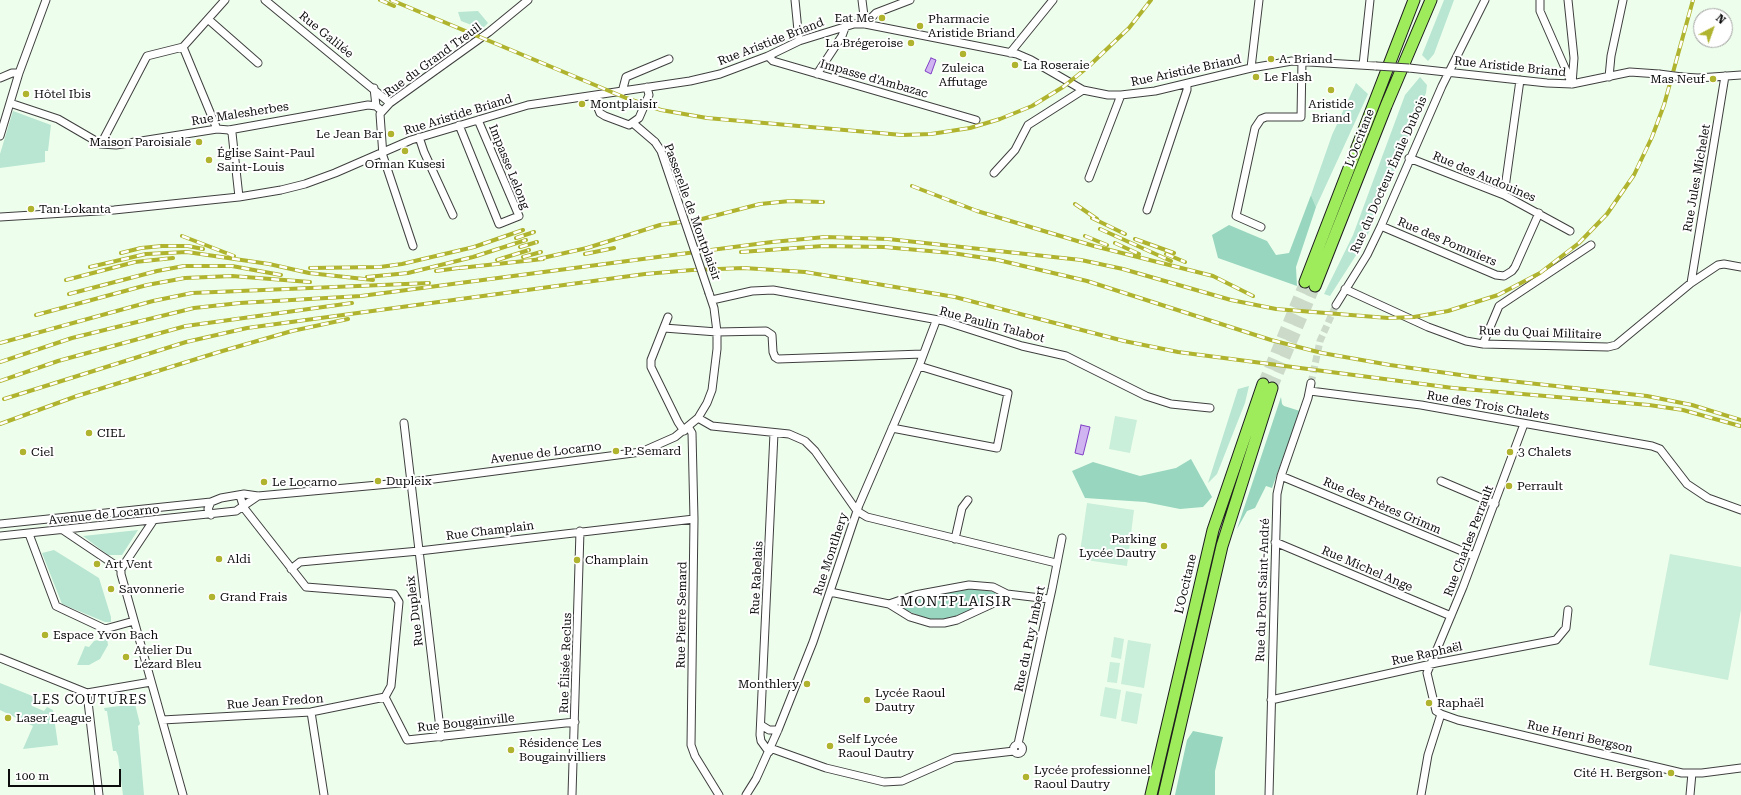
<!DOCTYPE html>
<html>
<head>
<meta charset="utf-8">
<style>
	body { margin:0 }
	#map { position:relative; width:1741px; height:795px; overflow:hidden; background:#eefeec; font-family:"Roboto Serif",serif }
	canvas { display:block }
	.north { position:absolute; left:1693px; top:8px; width:40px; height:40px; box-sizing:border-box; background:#fff; border:1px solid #9e9e9e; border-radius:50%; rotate:41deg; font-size:11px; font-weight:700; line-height:16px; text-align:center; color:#0c0c0c }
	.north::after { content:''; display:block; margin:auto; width:14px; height:18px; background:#afb32d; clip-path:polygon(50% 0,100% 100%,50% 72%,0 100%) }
	.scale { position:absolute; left:8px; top:769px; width:113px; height:18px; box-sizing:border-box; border:2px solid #0c0c0c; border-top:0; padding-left:5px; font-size:12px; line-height:14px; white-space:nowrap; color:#0c0c0c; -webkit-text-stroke:3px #fff; paint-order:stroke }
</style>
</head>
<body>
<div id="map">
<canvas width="1741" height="795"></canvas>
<div class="north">N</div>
<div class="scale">100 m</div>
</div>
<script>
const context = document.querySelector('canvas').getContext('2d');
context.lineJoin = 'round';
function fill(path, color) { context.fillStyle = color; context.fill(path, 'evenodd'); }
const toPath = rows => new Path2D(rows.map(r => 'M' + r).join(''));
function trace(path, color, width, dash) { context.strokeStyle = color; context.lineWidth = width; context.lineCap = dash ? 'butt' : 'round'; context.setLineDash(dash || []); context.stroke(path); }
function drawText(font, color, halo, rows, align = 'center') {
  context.font = font + ' "Roboto Serif",serif'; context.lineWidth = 4; context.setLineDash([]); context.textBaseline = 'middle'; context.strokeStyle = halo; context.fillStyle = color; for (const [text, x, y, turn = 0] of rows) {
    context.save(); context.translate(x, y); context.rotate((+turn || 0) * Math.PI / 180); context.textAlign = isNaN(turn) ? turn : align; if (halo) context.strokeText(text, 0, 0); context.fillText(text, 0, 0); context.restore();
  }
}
fill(toPath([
	[1444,0,1454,0,1434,54,1428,61,1422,55],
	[478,11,488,23,482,29,461,21,458,12],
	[1420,77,1427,85,1426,93,1373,224,1362,246,1330,296,1324,294,1353,235,1405,95],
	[1356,83,1368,94,1316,207,1311,195,1332,135],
	[13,111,51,125,48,151,45,151,45,162,0,168,0,154],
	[1249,386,1245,403,1217,474,1208,483,1238,389],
	[138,530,122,555,108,555,83,536],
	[54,550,99,578,111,617,111,622,105,622,62,604,42,553],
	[107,638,108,645,100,659,89,665,77,665,85,646,89,647,94,641],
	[0,683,35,697,32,706,44,711,47,707,53,710,58,745,23,749,33,726,0,710],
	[135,704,140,724,138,726,144,795,123,795,118,756,116,751,113,751,107,711,105,711,104,708]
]), '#b8e6d2');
fill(toPath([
	[1311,195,1316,207,1296,267,1297,286,1218,258,1212,235,1229,225,1267,241,1276,255,1289,253],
	[1281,397,1282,404,1284,406,1300,411,1272,488,1266,486,1255,508,1247,511,1237,529],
	[1191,459,1212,497,1203,507,1180,509,1145,502,1085,498,1072,471,1093,462,1140,476,1176,468],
	[970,588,995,592,996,596,977,608,945,620,928,619,900,608,899,605,913,600],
	[1193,731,1223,737,1215,771,1215,795,1175,795,1187,740]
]), '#98d6bf');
fill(toPath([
	[1115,416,1137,420,1130,453,1109,449],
	[1087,503,1134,510,1127,566,1079,559],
	[1670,554,1741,567,1741,610,1728,680,1649,665],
	[1114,637,1124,639,1121,659,1111,657],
	[1128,640,1151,644,1144,688,1121,684],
	[1110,662,1120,663,1117,683,1107,682],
	[1105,687,1121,690,1116,719,1100,716],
	[1126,691,1142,694,1137,724,1121,721]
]), '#c9eed9');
const water = toPath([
	[931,58,936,60,931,74,925,71,931,58],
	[1081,425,1090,427,1083,455,1075,453,1081,425]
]);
fill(water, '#d0b4f2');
trace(water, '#7f3fc5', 1);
trace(toPath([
	[1311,383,1320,341,1336,305]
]), '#ccdaca', 7, [7, 3.5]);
trace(toPath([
	[1263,384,1305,282],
	[1272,388,1315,286]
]), '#ccdaca', 11, [11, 5.5]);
const minor = toPath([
	[265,0,390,103],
	[795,0,799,41],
	[862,0,865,24],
	[1540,0,1540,11,1572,84,1574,58,1568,0],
	[209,20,258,63],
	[865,24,876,13,910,0],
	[183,47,217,129],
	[1010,53,1053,0],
	[768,56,773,61,976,120],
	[1363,65,1370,0],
	[1251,68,1259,0],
	[1409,68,1547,83,1572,84,1630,72,1659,74],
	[817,74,842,36,846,25],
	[1609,77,1611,56,1623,0],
	[1682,77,1698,78,1741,75],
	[0,78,12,73,19,73],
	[374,88,376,106],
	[622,92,626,77,669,59],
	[593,96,600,113,605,116,629,125,639,118,649,95,647,87],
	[10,103,58,119,101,144,116,145,217,129,229,130,368,105,376,106,382,111],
	[634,124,655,142],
	[459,125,499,224,519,216,478,120],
	[229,130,232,133,239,197],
	[0,136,19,73,46,0],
	[419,137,424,152,453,215],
	[101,144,147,56,183,47,225,0],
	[1409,158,1504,195,1570,231],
	[994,173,1015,150,1028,125,1083,90],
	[1089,178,1121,95],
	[1504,195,1520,80],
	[1147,210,1187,90,1187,84],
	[0,217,114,210,239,197,281,190,305,184,335,173,411,140,478,120,528,105,690,81,720,74,768,56,799,41,854,24,865,24,1017,54,1031,60,1083,90,1108,95,1121,95,1155,91,1251,68,1292,61,1376,66],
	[1381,226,1496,275,1504,276,1512,271,1515,267,1539,213],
	[1261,227,1236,216,1255,128,1261,119,1266,117,1301,117,1302,60],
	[413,246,383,156,380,114,390,103,489,32,528,0],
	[1691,283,1725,76],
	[1345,289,1428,327,1466,341,1483,344,1608,347,1616,345,1691,283,1718,265,1724,264,1741,267],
	[712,300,752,291,773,290,944,321,1022,346,1066,356,1146,396,1171,404,1210,408],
	[1336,305,1367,255,1381,226,1442,86,1485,0],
	[668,317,651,360,651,367,678,422,684,431],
	[664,328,717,332,766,331,772,335,773,352,775,357,778,359,923,354],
	[1483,344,1499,306,1591,245],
	[1310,391,1421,405,1652,446,1660,449,1687,484,1708,498,1741,510],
	[698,418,712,426,789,434,805,441,815,451,857,511,867,517,1056,563],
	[404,423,441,737],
	[1524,424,1463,587,1427,673,1436,711,1441,714,1458,720,1682,773,1702,773,1741,768],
	[689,428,692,433,694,519,691,745,695,756,719,795],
	[892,428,997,448,1008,393,919,366],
	[1281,476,1474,556],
	[1441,481,1495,504],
	[240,496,244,508,306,587,394,594,399,602,391,686,385,697],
	[211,515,208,509,211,502,221,498,244,494,258,496,411,482,610,456,641,452,675,437,698,418,707,403,712,390,717,349,717,332,714,308,709,293],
	[0,524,211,502],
	[63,530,121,569,153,521],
	[29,534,56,606,105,629,134,621],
	[0,536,236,511,258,496],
	[955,539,962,508,968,500],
	[1275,542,1451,616],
	[121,569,121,574,183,795],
	[291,569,300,562,419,551,694,519],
	[830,592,889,604,910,617,930,623,944,623,957,620,994,603,1007,594],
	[889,604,915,595,969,585,993,587,1007,594,1049,599],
	[0,658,87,693,151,682],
	[87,693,99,795],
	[385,697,407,740,575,722],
	[1271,700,1436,663,1556,640,1566,628,1568,610],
	[311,712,324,795],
	[162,720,311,712,385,697],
	[761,725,769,730,778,730],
	[1018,744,1052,589,1062,538],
	'1013.5 749a4.5 4.5 0 1 1 9 0a4.5 4.5 0 1 1-9 0Z',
	[770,748,826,768,884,782,902,781,954,758,1014,751],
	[769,752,761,741,760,735,774,433],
	[572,795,580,531],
	[746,795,756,779,778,730,813,642,859,505,919,366,936,321],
	[1269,795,1277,494,1281,476,1308,398,1311,383],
	[1421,795,1428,755,1441,714],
	[1690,795,1692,773]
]);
const highway = toPath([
	[1305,282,1414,0],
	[1315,286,1386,106,1431,0],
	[1151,795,1213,530,1263,384],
	[1164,795,1222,546,1272,388]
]);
trace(minor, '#3f3f3f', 9);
trace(highway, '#1d1d1d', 13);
trace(minor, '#fff', 7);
trace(highway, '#9eec5c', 11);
const rail = toPath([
	[380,0,394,6],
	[391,0,626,98,661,110,707,118,902,135,931,134,970,128,1000,119,1032,106,1063,87,1088,67,1129,28,1151,0],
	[912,186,977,211,1094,246,1213,276,1253,296],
	[1075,204,1097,219],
	[1092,218,1125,234],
	[1100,229,1171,261],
	[182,236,234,256],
	[1085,236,1107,245],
	[516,238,534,232],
	[1135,239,1174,253],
	[1115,243,1139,254],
	[520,247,537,242],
	[741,252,823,246,884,247,952,253,998,260,1087,281,1271,340,1322,353,1390,365,1482,378,1647,396,1692,405,1741,420],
	[121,253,141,248,162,246,188,246,203,249],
	[585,254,614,248],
	[1166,254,1185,262],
	[523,257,541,252],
	[538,259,587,248,660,225,702,219,760,204,790,201,823,202],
	[497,260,529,250],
	[90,267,146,254,187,252,269,264,309,273,373,280],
	[310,268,380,267,402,264,474,247,523,230],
	[460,268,543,259],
	[436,271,466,267],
	[367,277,408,273,473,257,526,240],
	[66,280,135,262,173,258],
	[69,294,157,271,184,266,232,266,281,275],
	[36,315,147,285,185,278,232,276,310,282],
	[0,343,153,301,192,293,429,283],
	[0,362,72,338,194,308,240,303,361,296,772,242,825,237,888,239,1081,260,1123,269,1231,300,1276,309,1388,318,1414,317,1448,311,1498,295,1540,273,1579,243,1607,214,1634,175,1652,137,1664,105,1693,0],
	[0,381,58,361,186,326,352,303],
	[4,399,186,342,247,328,645,274,692,270,744,268,805,272,955,297,1124,341,1178,352,1453,388,1649,405,1683,410,1740,426],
	[0,424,77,396,219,352,292,331,348,319]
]);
trace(rail, '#afb32d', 4);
trace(rail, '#fff', 2.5, [8]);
const minorBridge = toPath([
	[1376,66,1409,68],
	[1659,74,1682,77],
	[655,142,661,151,709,293]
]);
trace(minorBridge, '#3f3f3f', 9, []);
trace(minorBridge, '#fff', 7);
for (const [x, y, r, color] of [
	[882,18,4,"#afb32d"],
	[920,26,4,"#afb32d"],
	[911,43,4,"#afb32d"],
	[963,54,4,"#afb32d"],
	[1271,59,4,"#afb32d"],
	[1015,65,4,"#afb32d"],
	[1256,77,4,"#afb32d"],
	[1713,79,4,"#afb32d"],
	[1331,90,4,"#afb32d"],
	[26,94,4,"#afb32d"],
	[582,104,4,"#afb32d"],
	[391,134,4,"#afb32d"],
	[199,142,4,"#afb32d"],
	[405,151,4,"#afb32d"],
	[209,160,4,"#afb32d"],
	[31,209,4,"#afb32d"],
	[89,433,4,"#afb32d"],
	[616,451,4,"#afb32d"],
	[23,452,4,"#afb32d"],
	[1510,452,4,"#afb32d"],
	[378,481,4,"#afb32d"],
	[264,482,4,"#afb32d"],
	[1509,486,4,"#afb32d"],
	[1164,546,4,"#afb32d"],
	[219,559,4,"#afb32d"],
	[577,560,4,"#afb32d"],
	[97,564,4,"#afb32d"],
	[111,589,4,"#afb32d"],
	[212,597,4,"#afb32d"],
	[45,635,4,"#afb32d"],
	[126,657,4,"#afb32d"],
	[807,684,4,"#afb32d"],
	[867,700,4,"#afb32d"],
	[1429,703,4,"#afb32d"],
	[8,718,4,"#afb32d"],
	[830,746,4,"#afb32d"],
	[511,750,4,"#afb32d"],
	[1671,773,4,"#afb32d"],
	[1026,777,4,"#afb32d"]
]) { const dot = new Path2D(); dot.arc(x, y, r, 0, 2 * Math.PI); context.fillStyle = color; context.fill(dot); trace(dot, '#fff', 1.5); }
drawText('12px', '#0c0c0c', '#fff', [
	["Eat Me",874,18,"right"],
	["Pharmacie",928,19],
	["Aristide Briand",928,33],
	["La Brégeroise",903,43,"right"],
	["A. Briand",1279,59],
	["La Roseraie",1023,65],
	["Zuleica",963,68,"center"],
	["Affutage",963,82,"center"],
	["Le Flash",1264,77],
	["Mas Neuf",1705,79,"right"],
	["Hôtel Ibis",34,94],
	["Montplaisir",590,104],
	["Aristide",1331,104,"center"],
	["Briand",1331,118,"center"],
	["Le Jean Bar",383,134,"right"],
	["Maison Paroisiale",191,142,"right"],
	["Église Saint-Paul",217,153],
	["Saint-Louis",217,167],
	["Orman Kusesi",405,164,"center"],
	["Tan Lokanta",39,209],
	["CIEL",97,433],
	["P. Semard",624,451],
	["Ciel",31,452],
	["3 Chalets",1518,452],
	["Dupleix",386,481],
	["Le Locarno",272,482],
	["Perrault",1517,486],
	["Parking",1156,539,"right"],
	["Lycée Dautry",1156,553,"right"],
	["Aldi",227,559],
	["Champlain",585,560],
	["Art Vent",105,564],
	["Savonnerie",119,589],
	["Grand Frais",220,597],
	["Espace Yvon Bach",53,635],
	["Atelier Du",134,650],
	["Lézard Bleu",134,664],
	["Monthlery",799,684,"right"],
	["Lycée Raoul",875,693],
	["Dautry",875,707],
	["Raphaël",1437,703],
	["Laser League",16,718],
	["Self Lycée",838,739],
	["Raoul Dautry",838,753],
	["Résidence Les",519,743],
	["Bougainvilliers",519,757],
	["Lycée professionnel",1034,770],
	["Raoul Dautry",1034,784],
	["Cité H. Bergson",1663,773,"right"]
], 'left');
drawText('12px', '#0c0c0c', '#fff', [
	["Rue Galilée",326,35,39],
	["Rue Aristide Briand",771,42,-21],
	["Rue du Grand Treuil",433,60,-36],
	["Rue Aristide Briand",1510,67,6],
	["Rue Aristide Briand",1186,71,-12],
	["Impasse d'Ambazac",874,79,16],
	["Rue Malesherbes",240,114,-9],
	["Rue Aristide Briand",458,115,-17],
	["L'Occitane",1360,138,-69],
	["Impasse Lelong",509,167,68],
	["Rue du Docteur Émile Dubois",1389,175,-66],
	["Rue des Audouines",1484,177,23],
	["Rue Jules Michelet",1697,178,-80],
	["Passerelle de Montplaisir",692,212,70],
	["Rue des Pommiers",1447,242,23],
	["Rue Paulin Talabot",992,325,15],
	["Rue du Quai Militaire",1540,333,2],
	["Rue des Trois Chalets",1488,406,10],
	["Avenue de Locarno",546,453,-7],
	["Rue des Frères Grimm",1382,506,23],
	["Avenue de Locarno",104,515,-6],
	["Rue Champlain",490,531,-7],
	["Rue Charles Perrault",1469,541,-69],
	["Rue Montlhery",831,554,-72],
	["Rue Michel Ange",1367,569,23],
	["Rue Rabelais",757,578,-87],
	["L'Occitane",1186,584,-77],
	["Rue du Pont Saint-André",1263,590,-88],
	["Rue Dupleix",415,611,-97],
	["Rue Pierre Semard",682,615,-89],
	["Rue du Puy Imbert",1030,639,-78],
	["Rue Raphaël",1427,654,-12],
	["Rue Élisée Reclus",566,663,-88],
	["Rue Jean Fredon",275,702,-4],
	["Rue Bougainville",466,723,-6],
	["Rue Henri Bergson",1580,737,13]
]);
context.letterSpacing = '1px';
drawText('13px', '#0c0c0c', '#fff', [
	["LES COUTURES",90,700]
]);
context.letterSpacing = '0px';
context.letterSpacing = '1px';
drawText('14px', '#0c0c0c', '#fff', [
	["MONTPLAISIR",956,602]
]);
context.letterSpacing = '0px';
</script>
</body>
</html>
